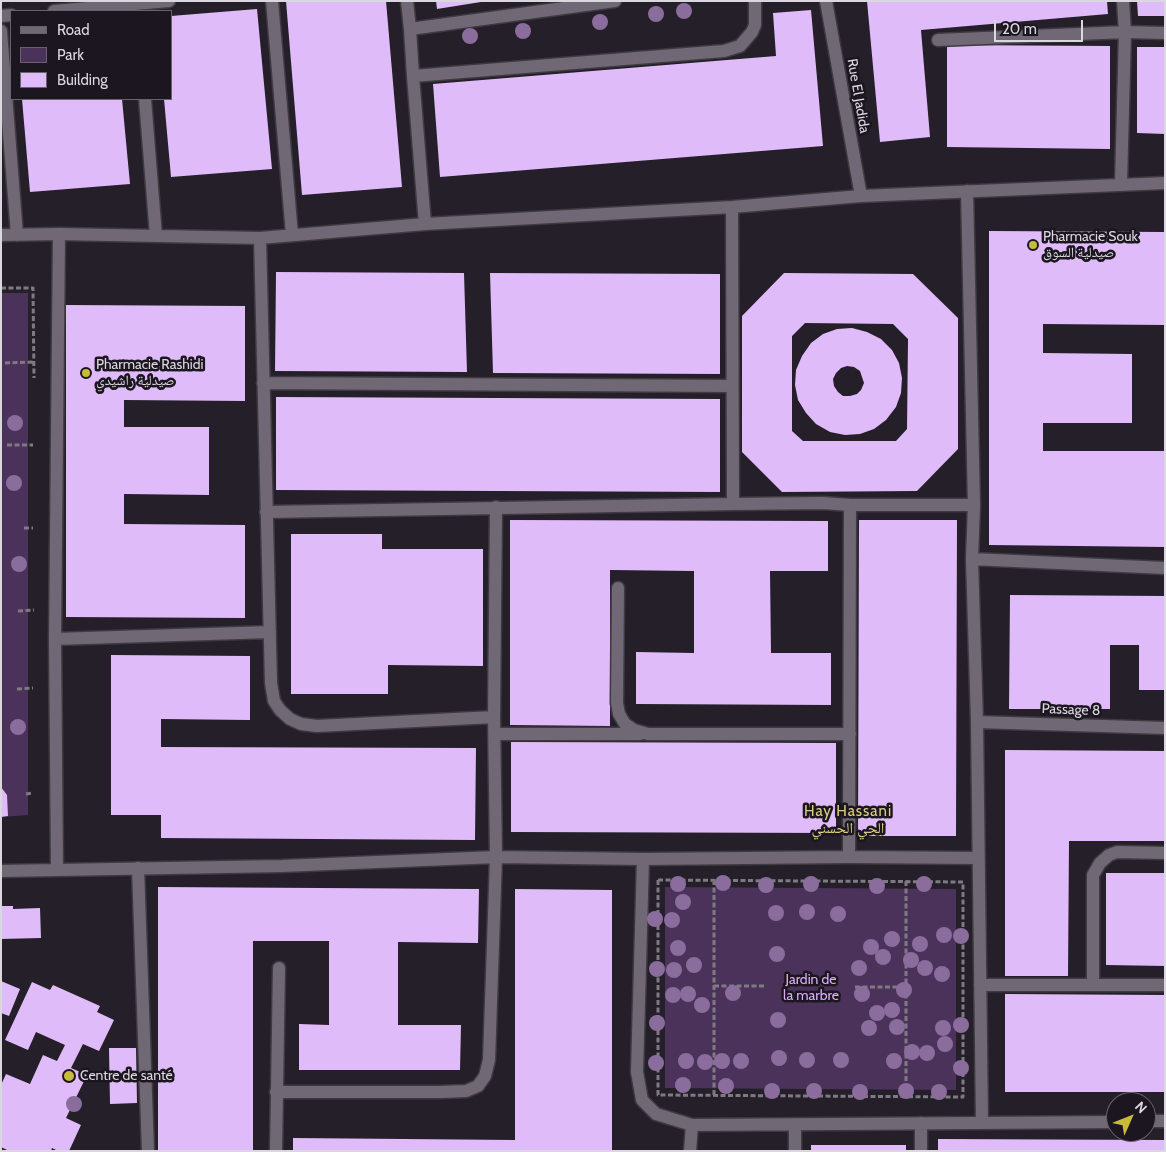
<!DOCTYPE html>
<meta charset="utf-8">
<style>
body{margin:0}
#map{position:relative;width:1166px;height:1152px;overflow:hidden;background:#251f29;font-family:Cabin,sans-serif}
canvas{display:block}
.frame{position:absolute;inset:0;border:2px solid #dbd7de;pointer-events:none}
.legend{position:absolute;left:10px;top:10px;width:162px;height:90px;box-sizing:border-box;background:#1b161f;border:1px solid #68636b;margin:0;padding:6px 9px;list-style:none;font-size:15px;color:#dbd7de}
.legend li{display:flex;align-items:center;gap:10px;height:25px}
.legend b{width:25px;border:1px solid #68636b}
.north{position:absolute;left:1106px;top:1092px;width:50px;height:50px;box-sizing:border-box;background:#1b161f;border:1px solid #68636b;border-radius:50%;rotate:46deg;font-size:14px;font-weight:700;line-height:20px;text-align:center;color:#dbd7de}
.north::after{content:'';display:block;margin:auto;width:18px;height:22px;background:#caba39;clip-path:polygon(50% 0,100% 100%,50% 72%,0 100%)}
.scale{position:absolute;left:994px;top:20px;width:89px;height:22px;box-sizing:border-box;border:2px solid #dbd7de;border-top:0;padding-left:6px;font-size:15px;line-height:18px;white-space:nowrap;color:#dbd7de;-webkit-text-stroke:4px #1b161f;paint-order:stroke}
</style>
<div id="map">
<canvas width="1166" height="1152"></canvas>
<div class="frame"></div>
<ul class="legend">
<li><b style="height:6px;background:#706975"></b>Road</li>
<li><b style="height:14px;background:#4b325a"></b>Park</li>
<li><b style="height:14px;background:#e0bbf9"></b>Building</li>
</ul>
<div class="north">N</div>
<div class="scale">20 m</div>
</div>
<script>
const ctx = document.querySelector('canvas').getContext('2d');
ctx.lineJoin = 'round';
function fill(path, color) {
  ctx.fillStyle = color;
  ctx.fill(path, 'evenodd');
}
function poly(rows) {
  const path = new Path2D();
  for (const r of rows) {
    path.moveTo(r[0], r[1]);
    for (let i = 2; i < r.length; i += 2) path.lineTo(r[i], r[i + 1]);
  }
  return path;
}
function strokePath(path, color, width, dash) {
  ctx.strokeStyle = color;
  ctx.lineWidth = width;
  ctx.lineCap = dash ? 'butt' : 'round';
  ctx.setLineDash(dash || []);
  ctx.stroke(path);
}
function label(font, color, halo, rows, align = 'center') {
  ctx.font = font + ' Cabin,"Noto Naskh Arabic",sans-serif';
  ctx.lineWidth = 5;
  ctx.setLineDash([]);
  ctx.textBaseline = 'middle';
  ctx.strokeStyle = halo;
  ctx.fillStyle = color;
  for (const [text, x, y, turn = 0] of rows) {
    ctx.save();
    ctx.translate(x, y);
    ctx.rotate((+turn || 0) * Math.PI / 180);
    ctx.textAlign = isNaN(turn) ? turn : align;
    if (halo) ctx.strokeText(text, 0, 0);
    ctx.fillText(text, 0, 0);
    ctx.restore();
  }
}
fill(poly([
 [1,293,28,293,28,815,1,817],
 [665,887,956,889,956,1090,665,1088]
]), '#4b325a');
fill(poly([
 [286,1,386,1,402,187,302,195],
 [436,1,481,1,481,2,437,9],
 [867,1,1107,1,1108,14,921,30,930,137,880,142],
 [1137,1,1165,1,1165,16,1138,16],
 [257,9,272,169,171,177,164,99,171,99,171,16],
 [811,10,823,146,440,177,433,84,776,56,773,13],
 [947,45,1110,46,1110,149,947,147],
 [1137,47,1165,47,1165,134,1137,133],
 [22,99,122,99,130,184,30,192],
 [989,231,1165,232,1165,325,1043,324,1043,353,1132,354,1132,423,1043,423,1043,451,1165,451,1165,547,989,545],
 [276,272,464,273,467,372,275,371],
 [490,273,720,274,720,374,493,373],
 [784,273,913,274,958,318,958,449,917,491,782,492,742,452,742,316],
 [805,323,893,324,908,339,907,429,896,441,803,441,792,431,792,336],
 [66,305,245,306,245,401,124,400,124,427,209,427,209,495,124,494,124,524,245,525,245,618,66,617],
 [852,328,867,332,881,339,892,350,899,363,902,378,901,393,896,407,886,420,874,429,860,434,845,435,830,432,816,424,806,413,798,400,795,385,796,370,802,356,811,343,823,334,837,329],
 [847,366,854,367,860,371,864,383,861,390,857,394,850,396,843,396,838,392,834,386,833,379,836,373,841,368],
 [276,397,720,399,720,492,276,490],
 [510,520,828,521,828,571,770,571,771,653,831,653,831,705,636,704,636,652,694,653,694,571,610,570,610,726,510,725],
 [859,520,957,520,956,836,858,836],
 [291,534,382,534,382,549,483,549,483,666,388,665,388,694,291,694],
 [1010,595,1165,596,1165,690,1139,690,1139,645,1110,645,1110,709,1009,709],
 [111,655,250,656,250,720,161,719,161,747,476,748,475,840,161,838,161,815,111,815],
 [511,742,836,743,836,833,511,832],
 [1005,750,1165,751,1165,841,1069,841,1068,976,1005,976],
 [1,787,7,795,8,816,1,817],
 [1106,873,1165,873,1165,966,1106,965],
 [158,887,479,889,478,943,398,942,398,1025,461,1025,460,1070,299,1070,299,1024,329,1025,329,941,253,941,253,1151,158,1151],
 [515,889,612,890,612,1151,293,1151,293,1138,515,1140],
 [1,906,13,906,13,909,40,908,41,938,1,939],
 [1,981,20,989,9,1016,1,1013],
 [32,982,50,990,53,985,100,1006,97,1012,114,1020,99,1051,83,1044,71,1068,87,1075,66,1118,81,1125,69,1151,58,1151,52,1148,51,1151,9,1151,1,1147,1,1085,6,1074,30,1084,43,1055,57,1061,65,1045,36,1032,28,1050,5,1040],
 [1005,994,1165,995,1165,1092,1005,1092],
 [109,1048,136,1048,137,1103,110,1104],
 [938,1139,1165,1140,1165,1151,938,1151],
 [811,1145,906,1145,906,1151,811,1151]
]), '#e0bbf9');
const minor = poly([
 [272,1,292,235],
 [407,1,410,29,413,76,425,224],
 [826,1,861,196],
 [54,11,169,1],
 [1,16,11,15],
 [410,29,615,1],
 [1,31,17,235],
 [938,40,1125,32,1165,33],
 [413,76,724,51,740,46,752,32,755,25,755,1],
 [145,99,156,236],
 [1121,183,1125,32,1123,1],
 [967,191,974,505,972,559,977,722,982,1123],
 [732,207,733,504],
 [1,235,59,234,260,238,425,224,732,207,861,196,1165,183],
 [260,238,271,683,274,701,280,710,290,719,301,724,317,726,494,717],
 [263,383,731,386],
 [266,512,733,504,823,503,850,505,974,505],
 [972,559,1165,568],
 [618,588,617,703,619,714,625,724,634,730,648,734,850,734],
 [55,639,270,632],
 [977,722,1165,728],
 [495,734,640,734],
 [849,857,850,505],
 [643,859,637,1072,642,1100,656,1114,692,1125,1116,1122],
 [138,868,148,1151],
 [57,869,55,639,59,234],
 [1,871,282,866,496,857,643,859,849,857,978,858],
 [980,985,1165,985],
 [1093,985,1093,875,1100,863,1109,855,1117,852,1165,853],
 [276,1092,440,1092,466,1091,478,1086,485,1076,489,1060,496,857,494,717,496,507],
 [1146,1121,1165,1121],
 [276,1151,279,968],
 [690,1151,692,1125],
 [795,1151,795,1125],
 [921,1151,921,1123]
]);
strokePath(minor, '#3f3a42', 15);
strokePath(poly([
 [1,288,33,288,34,378],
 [5,363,34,362],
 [7,445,33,445],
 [24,528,33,528],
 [18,611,34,610],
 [17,689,33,688],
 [26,794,33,793],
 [658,880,963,882,963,1097,658,1095,658,880],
 [765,888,765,881],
 [714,986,765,986],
 [855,987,906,987],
 [855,1089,855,1096],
 [714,1095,714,880],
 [906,1096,906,881]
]), '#7f7a82', 3, [5, 2.5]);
strokePath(minor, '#706975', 12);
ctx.fillStyle = '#8a6d9c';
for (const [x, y] of [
 [684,11],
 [656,14],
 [600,22],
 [523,31],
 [470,36],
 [15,423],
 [14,483],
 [19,564],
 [18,727],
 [723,883],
 [678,884],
 [811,884],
 [924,884],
 [766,885],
 [877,886],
 [683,902],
 [807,912],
 [776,913],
 [838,914],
 [655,919],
 [672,920],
 [944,935],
 [961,936],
 [892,939],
 [920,944],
 [871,947],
 [678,948],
 [777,954],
 [883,957],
 [911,960],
 [694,965],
 [859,968],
 [925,968],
 [657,969],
 [674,970],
 [942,974],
 [904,990],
 [733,993],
 [688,994],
 [862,994],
 [673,995],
 [702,1005],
 [892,1010],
 [877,1013],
 [778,1020],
 [657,1023],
 [961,1025],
 [897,1027],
 [869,1028],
 [943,1028],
 [945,1044],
 [912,1052],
 [927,1053],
 [779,1058],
 [807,1060],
 [841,1060],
 [686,1061],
 [722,1061],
 [741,1061],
 [894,1061],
 [705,1062],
 [656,1063],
 [961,1068],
 [683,1085],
 [726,1086],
 [772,1091],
 [814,1091],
 [906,1091],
 [860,1092],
 [939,1092],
 [74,1104]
]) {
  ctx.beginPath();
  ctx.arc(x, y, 8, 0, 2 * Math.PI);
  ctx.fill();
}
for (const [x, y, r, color] of [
 [1033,245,5,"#caba39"],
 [86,373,5,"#caba39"],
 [69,1076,6,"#caba39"]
]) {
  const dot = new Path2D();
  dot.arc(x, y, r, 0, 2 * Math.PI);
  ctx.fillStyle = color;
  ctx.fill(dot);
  strokePath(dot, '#1b161f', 2);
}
label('14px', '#dbd7de', '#1b161f', [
 ["Rue El Jadida",858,96,80],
 ["Passage 8",1071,710,2]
]);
label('14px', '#dbd7de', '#1b161f', [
 ["Pharmacie Souk",1043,237],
 ["صيدلية السوق",1043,253],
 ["Pharmacie Rashidi",96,365],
 ["صيدلية راشيدي",96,381],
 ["Centre de santé",80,1076]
], 'left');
label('14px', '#ddadfb', '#1b161f', [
 ["Jardin de",811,980],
 ["la marbre",811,996]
]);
ctx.letterSpacing = '1px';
label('15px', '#d9cf80', '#1b161f', [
 ["Hay Hassani",848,812],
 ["الحي الحسني",848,829]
]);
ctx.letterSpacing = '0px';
</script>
